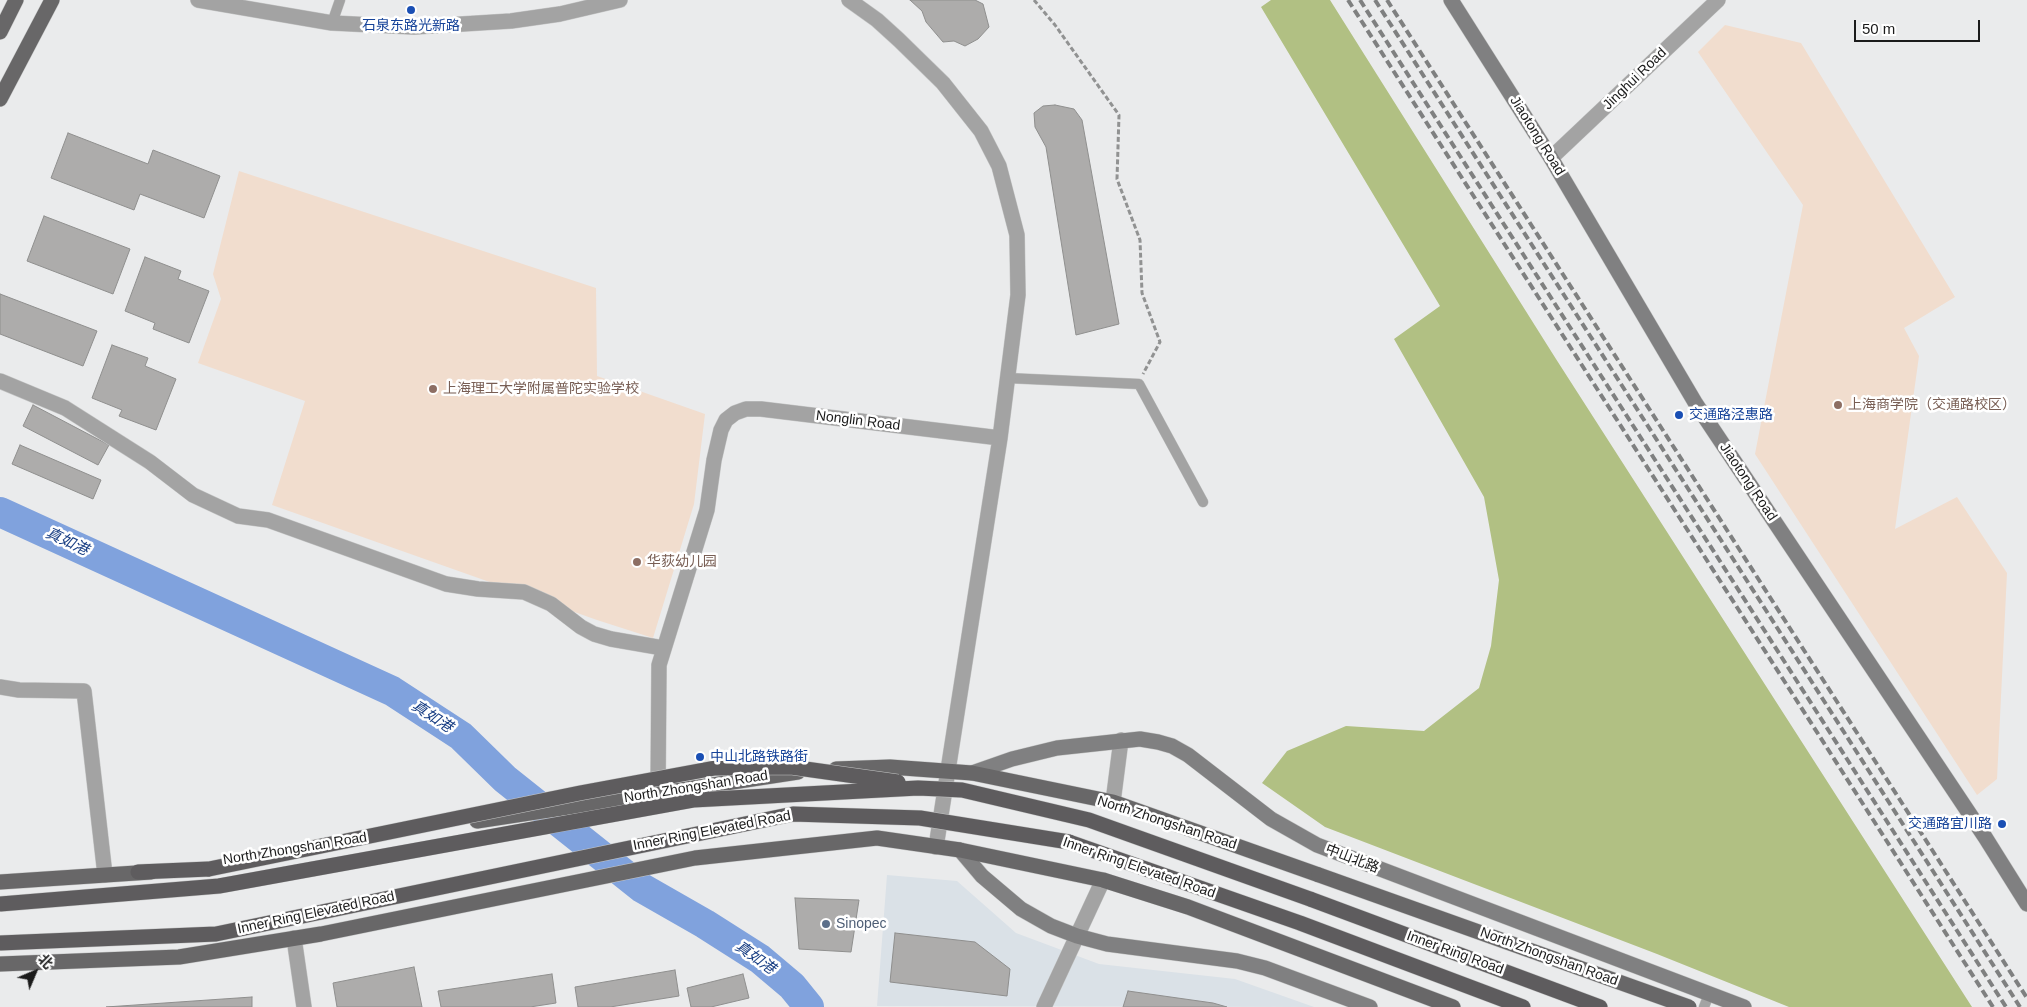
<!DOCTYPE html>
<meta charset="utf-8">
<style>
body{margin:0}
#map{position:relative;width:2027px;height:1007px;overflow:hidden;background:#eaebec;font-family:Helvetica,"Noto Sans SC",sans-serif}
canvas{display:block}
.north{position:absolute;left:10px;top:947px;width:50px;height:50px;-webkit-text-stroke:4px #fff;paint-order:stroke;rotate:45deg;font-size:14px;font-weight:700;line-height:20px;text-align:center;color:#1b1b1b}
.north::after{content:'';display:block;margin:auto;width:18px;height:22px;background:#1b1b1b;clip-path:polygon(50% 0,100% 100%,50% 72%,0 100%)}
.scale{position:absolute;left:1854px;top:20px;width:126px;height:22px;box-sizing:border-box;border:2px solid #1b1b1b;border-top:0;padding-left:6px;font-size:15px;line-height:18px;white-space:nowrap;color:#1b1b1b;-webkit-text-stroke:4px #fff;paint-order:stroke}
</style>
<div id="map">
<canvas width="2027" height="1007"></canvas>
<div class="north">北</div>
<div class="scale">50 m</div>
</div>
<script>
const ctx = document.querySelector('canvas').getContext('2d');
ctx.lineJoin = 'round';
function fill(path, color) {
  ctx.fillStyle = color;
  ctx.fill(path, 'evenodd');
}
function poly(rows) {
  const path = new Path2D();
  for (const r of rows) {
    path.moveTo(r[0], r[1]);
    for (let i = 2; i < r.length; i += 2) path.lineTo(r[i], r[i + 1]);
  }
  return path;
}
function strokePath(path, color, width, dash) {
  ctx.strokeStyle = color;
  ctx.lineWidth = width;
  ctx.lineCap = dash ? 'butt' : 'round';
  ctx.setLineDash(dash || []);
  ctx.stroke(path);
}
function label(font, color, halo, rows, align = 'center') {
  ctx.font = font + ' Helvetica,"Noto Sans SC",sans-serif';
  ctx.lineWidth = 5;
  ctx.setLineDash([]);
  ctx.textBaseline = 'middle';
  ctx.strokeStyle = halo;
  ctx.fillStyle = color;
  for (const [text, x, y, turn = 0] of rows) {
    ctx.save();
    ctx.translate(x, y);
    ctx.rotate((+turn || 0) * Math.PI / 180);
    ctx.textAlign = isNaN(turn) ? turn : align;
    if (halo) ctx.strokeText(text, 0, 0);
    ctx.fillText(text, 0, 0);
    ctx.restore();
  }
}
fill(poly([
 [887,875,957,881,1016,933,1099,964,1235,979,1314,1007,877,1006]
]), '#dae1e7');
fill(poly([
 [1725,25,1801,43,1955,297,1904,328,1919,356,1895,529,1957,497,2007,573,1997,779,1977,795,1755,454,1803,205,1698,52],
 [239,171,596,288,597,376,705,414,694,504,653,638,597,620,272,505,305,401,198,363,221,299,213,274]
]), '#f1ddce');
fill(poly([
 [1271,0,1330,0,1556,359,1972,1007,1789,1007,1657,954,1325,827,1262,783,1287,751,1346,726,1424,731,1479,688,1491,646,1499,580,1484,497,1394,339,1440,306,1261,7]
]), '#b1c083');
strokePath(poly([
 [0,512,392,691,461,736,505,779,642,888,705,924,760,959,792,986,809,1007]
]), '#80a2dd', 30);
const building = poly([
 [910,0,975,0,983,4,989,27,978,39,965,46,954,41,943,42,926,22,922,11,910,0],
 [1055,105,1074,109,1082,120,1119,324,1076,335,1046,147,1035,127,1034,113,1043,106,1055,105],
 [68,133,148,164,153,150,220,176,204,218,140,194,134,210,51,178,68,133],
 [44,216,130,249,113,294,27,261,44,216],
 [145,257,181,271,178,279,209,291,189,343,153,329,155,323,125,311,145,257],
 [0,294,97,331,83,366,0,334,0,294],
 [112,345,148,358,145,366,176,379,156,430,119,416,122,410,92,398,112,345],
 [33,405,109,445,98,465,23,426,33,405],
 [20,445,101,480,93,499,12,464,20,445],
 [795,898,859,900,851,952,799,949,795,898],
 [895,933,975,942,1010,969,1007,996,890,982,895,933],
 [414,967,422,1007,337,1007,333,983,414,967],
 [675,970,679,996,610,1007,578,1007,575,987,675,970],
 [552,974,556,1003,530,1007,441,1007,438,991,552,974],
 [743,974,749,998,711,1007,691,1007,687,988,743,974],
 [1128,991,1213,1003,1227,1007,1123,1007,1128,991],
 [252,997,252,1007,106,1007,252,997]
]);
fill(building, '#adacab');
strokePath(building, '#8f8f8e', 1);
const service = poly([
 [332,23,340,0],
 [1007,378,1139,384,1203,502],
 [1704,1007,1709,994]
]);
const minor = poly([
 [198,0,332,23,414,27,511,21,560,14,620,0],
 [849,0,877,20,899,40,943,83,981,131,999,166,1017,235,1018,295,1000,438,936,847],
 [1551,158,1718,0],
 [0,381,65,408,150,462,193,495,238,516,268,520,446,584,478,589,524,592,551,604,581,627,594,634,611,639,663,648],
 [0,687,19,690,84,691,105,875],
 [658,790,659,665,707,510,714,460,721,430,726,420,735,413,746,409,761,409,1000,438],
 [1113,802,1121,740],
 [294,938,304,1007],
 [1044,1007,1103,880]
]);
const secondary = poly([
 [1451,0,1551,158,1696,404,1985,837,2027,904],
 [972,773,1012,759,1057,748,1140,739,1158,742,1172,746,1188,755,1271,819,1317,845,1744,1007],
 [960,850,982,876,1021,909,1051,926,1077,936,1107,944,1237,961,1265,968,1370,1007]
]);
const primary = poly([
 [0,32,16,0],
 [0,99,52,0],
 [836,769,890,767,972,773,1113,802,1319,875],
 [477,821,798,772],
 [0,882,151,872],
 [0,964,179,957,321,934,695,858,877,838,960,850,1103,880,1188,907,1453,1007]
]);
const trunk = poly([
 [1069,842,1300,923,1523,1007],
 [138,872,209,869],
 [1310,899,1600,1007]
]);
strokePath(service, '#c5c6c6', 11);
strokePath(minor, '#c5c6c6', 16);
strokePath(secondary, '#c5c6c6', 16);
strokePath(primary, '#c5c6c6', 16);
strokePath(trunk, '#c5c6c6', 16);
strokePath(poly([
 [1034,0,1055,25,1119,115,1117,179,1140,240,1142,293,1160,342,1143,374]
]), '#919292', 3, [5, 2.5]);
strokePath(service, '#a3a3a3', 10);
strokePath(minor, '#a3a3a3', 15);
strokePath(secondary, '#808081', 15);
strokePath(primary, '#686768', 15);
strokePath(trunk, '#5e5c5e', 15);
strokePath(poly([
 [1348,0,1993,1007],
 [1360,0,2006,1007],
 [1375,0,2020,1007],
 [1387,0,2027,998]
]), '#7f8080', 4, [8, 4]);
const primaryBridge = poly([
 [1319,875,1689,1007]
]);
const trunkBridge = poly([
 [209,869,580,793,715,768,791,767,898,782],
 [0,904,219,886,693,800,918,788,962,790,1089,820,1310,899],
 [0,943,216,934,793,814,920,818,1069,842]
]);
strokePath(primaryBridge, '#c5c6c6', 16, []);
strokePath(trunkBridge, '#c5c6c6', 16, []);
strokePath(primaryBridge, '#686768', 15);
strokePath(trunkBridge, '#5e5c5e', 15);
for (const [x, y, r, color] of [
 [411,10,5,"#1a4fb4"],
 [433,389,5,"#8d6e63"],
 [1838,405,5,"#8d6e63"],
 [1679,415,5,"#1a4fb4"],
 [637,562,5,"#8d6e63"],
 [700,757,5,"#1a4fb4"],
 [2002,824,5,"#1a4fb4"],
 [826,924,5,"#5c6f8a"]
]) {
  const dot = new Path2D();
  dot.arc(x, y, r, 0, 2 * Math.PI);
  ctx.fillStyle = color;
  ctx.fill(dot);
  strokePath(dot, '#fff', 2);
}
label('14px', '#164399', '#fff', [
 ["石泉东路光新路",411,26,"center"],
 ["交通路泾惠路",1689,415],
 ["中山北路铁路街",710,757],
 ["交通路宜川路",1992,824,"right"]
], 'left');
label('14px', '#1b1b1b', '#fff', [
 ["Jinghui Road",1635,79,-44],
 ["Jiaotong Road",1537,136,58],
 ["Nonglin Road",858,421,7],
 ["Jiaotong Road",1748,482,56],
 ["North Zhongshan Road",696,787,-9],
 ["North Zhongshan Road",1167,823,18],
 ["Inner Ring Elevated Road",712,831,-11],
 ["North Zhongshan Road",295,849,-9],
 ["中山北路",1352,859,21],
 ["Inner Ring Elevated Road",1139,868,19],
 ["Inner Ring Elevated Road",316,913,-12],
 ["Inner Ring Road",1455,953,20],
 ["North Zhongshan Road",1549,957,20]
]);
label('14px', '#785e54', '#fff', [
 ["上海理工大学附属普陀实验学校",443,389],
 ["上海商学院（交通路校区）",1848,405],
 ["华荻幼儿园",647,562]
], 'left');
label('14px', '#4e5e75', '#fff', [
 ["Sinopec",836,924]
], 'left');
label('italic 15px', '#173d83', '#fff', [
 ["真如港",67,542,25],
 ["真如港",432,717,33],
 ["真如港",755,958,35]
]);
</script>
